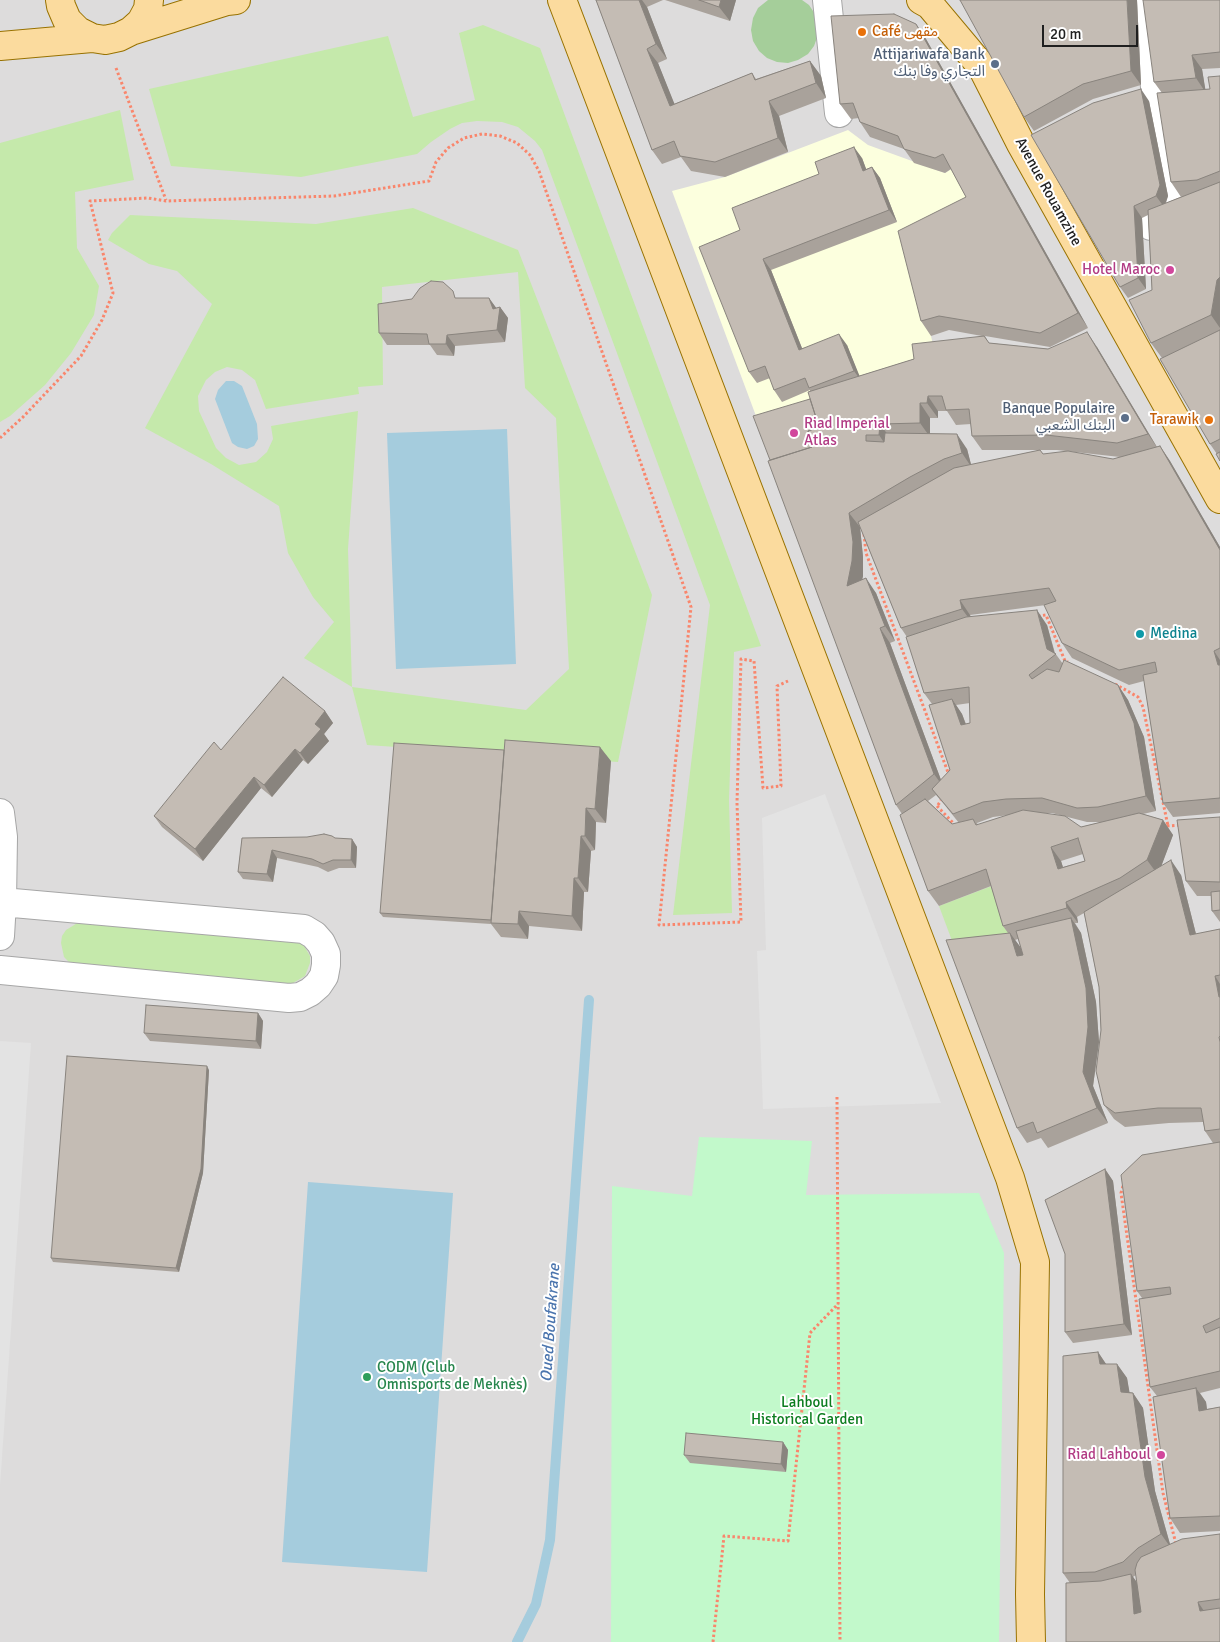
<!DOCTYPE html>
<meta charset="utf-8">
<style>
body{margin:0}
#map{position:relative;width:1220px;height:1642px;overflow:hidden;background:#efede5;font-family:Signika,sans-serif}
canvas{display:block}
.scale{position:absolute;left:1042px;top:25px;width:96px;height:22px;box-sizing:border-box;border:2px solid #1f1f1f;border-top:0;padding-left:6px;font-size:15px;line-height:18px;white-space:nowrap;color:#1f1f1f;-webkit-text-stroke:4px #fff;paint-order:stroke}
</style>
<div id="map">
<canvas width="1220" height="1642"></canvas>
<div class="scale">20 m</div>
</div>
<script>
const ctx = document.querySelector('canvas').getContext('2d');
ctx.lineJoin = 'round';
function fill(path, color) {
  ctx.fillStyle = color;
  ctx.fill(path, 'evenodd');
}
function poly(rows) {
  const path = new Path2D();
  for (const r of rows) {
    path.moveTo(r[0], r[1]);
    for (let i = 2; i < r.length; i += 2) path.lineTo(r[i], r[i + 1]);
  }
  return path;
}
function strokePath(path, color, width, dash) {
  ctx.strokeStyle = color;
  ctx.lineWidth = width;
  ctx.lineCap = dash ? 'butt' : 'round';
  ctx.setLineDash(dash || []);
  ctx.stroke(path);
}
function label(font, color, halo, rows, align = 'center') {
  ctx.font = font + ' Signika,"Noto Sans Arabic",sans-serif';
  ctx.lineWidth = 4;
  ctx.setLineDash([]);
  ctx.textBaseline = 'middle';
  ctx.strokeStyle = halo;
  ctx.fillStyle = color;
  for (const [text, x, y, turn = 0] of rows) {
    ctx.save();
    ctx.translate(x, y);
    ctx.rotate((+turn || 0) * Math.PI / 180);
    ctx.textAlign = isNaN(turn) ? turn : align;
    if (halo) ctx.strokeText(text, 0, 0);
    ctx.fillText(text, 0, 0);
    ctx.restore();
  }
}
fill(poly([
 [0,0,1220,0,1220,1642,0,1642]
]), '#dddcdc');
fill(poly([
 [848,130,868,145,945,173,953,168,977,212,931,336,936,357,759,424,672,191,725,177]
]), '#fcffde');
fill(poly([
 [483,25,540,48,761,646,734,652,729,800,732,913,673,915,710,605,542,150,535,141,518,127,502,122,477,121,462,123,450,129,431,142,417,154,301,177,171,166,149,89,388,36,413,117,475,100,459,33],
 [120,110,134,180,75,192,77,248,99,286,94,315,71,353,45,385,10,416,0,422,0,143],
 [413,208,518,250,652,595,618,762,367,745,352,687,304,658,334,622,313,597,288,553,279,506,211,464,145,428,212,304,177,271,149,264,108,240,112,233,130,215,316,224],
 [518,272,525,388,556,418,569,669,526,710,352,687,348,549,358,411,271,426,273,439,267,452,256,462,239,465,226,458,216,448,199,411,198,396,206,380,215,372,227,367,242,370,255,380,266,409,359,394,358,387,383,385,382,287],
 [997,884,1013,940,957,954,939,906],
 [79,922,290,938,303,944,310,956,310,963,305,976,293,983,286,983,82,967,69,962,64,957,61,943,62,936,66,930]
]), '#c5e9ab');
fill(poly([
 [768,0,802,0,809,5,815,14,818,35,814,46,808,54,798,60,788,63,777,62,767,58,759,51,753,41,751,30,753,18,758,8]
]), '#a5ce9a');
fill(poly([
 [699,1137,812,1141,806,1195,979,1193,1004,1253,999,1642,611,1642,612,1186,692,1196]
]), '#c2f9cb');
fill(poly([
 [825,794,941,1103,763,1109,757,951,766,950,762,818],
 [0,1041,31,1043,0,1486]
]), '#e3e3e3');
fill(poly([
 [226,381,234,381,242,386,257,424,258,439,254,446,247,449,238,447,232,443,215,399,218,390],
 [507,429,516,664,396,669,387,433],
 [308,1182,453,1193,427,1572,282,1562]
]), '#a5ccdd');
strokePath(poly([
 [517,1642,536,1604,550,1540,589,1000]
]), '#a5ccdd', 10);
const minor = poly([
 [827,0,839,113],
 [1146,0,1155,87,1175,197,1171,209,1167,214,1152,223,1151,226],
 [0,813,3,837,2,902,0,936],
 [0,970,289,998,300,997,310,992,318,985,324,976,326,965,326,954,321,943,314,935,304,929,2,902]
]);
const major = poly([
 [60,0,61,6,67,20,78,31,92,38,105,40,119,37,131,31,141,22,148,9,149,0],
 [562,0,1010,1178,1035,1262,1030,1594,1031,1642],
 [921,0,930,5,982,67,1021,144,1220,499],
 [131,31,227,1,236,0],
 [0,46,92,38]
]);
strokePath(minor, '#a6a6a6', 30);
strokePath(major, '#987201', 30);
strokePath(poly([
 [116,68,166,200],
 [0,438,23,417,81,356,102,320,113,293,90,201,148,198,166,201,334,196,429,181,436,162,448,148,464,138,482,134,500,136,517,143,530,155,539,171,691,607,659,925,741,922,737,803,741,659,754,661,763,788,781,786,777,686,788,681],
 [864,534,866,553,949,775],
 [1038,616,1046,615,1065,661,1068,662],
 [1115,684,1138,697,1143,707,1168,826],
 [938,805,943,797],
 [937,806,956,826],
 [1167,826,1181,825],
 [837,1097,840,1642],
 [1123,1186,1121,1193,1163,1493,1176,1544],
 [713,1642,724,1536,788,1541,810,1333,838,1304]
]), '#f9866c', 3, [2.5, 2.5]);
strokePath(minor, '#fff', 28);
strokePath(major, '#fbdb9e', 28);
fill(poly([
 [596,0,663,0,647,7,667,59,658,63,674,104,752,73,756,79,810,61,821,76,826,98,779,116,788,152,725,177,691,171,681,157,662,164,652,150],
 [665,0,736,0,730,21],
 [1137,0,1141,85,1093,99,1034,131,1024,117],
 [1220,0,1220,68,1202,69,1205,89,1210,89,1220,76,1220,461,1217,454,1210,444,1162,358,1151,343,1152,290,1148,215,1142,218,1146,289,1128,298,1120,287,1149,101,1168,196,1166,203,1183,196,1181,197,1171,182,1162,93,1154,82],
 [916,24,926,39,1088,328,1050,347,985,336,989,343,1048,349,1097,347,1157,447,1160,446,1170,461,1220,547,1220,813,1173,817,1163,803,1144,681,1129,685,1072,658,1062,643,1046,605,970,615,971,617,1047,625,1055,653,1063,664,1118,685,1128,700,1144,737,1156,811,1143,814,1163,820,1173,835,1161,866,1181,875,1196,934,1220,929,1220,1388,1200,1393,1206,1402,1207,1409,1220,1407,1220,1531,1180,1533,1170,1518,1157,1396,1150,1387,1142,1298,1137,1291,1213,1143,1205,1131,1203,1122,1169,1123,1125,1127,1114,1119,1104,1105,1099,987,1084,913,1077,917,1078,923,1075,923,1081,933,1096,1002,1099,1042,1093,1086,1108,1123,1048,1148,1041,1138,1027,1143,1017,1128,1008,933,1003,926,991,886,939,906,928,891,902,814,896,805,770,460,810,399,810,390,782,402,774,390,770,378,757,383,749,372,740,230,862,158,866,169,872,167,880,178,897,222,771,270,802,348,847,345,859,376,914,359,982,336,949,330,931,336,921,321,966,197,951,169,945,173,914,163,904,149,870,137,860,122,859,118,851,119,840,104],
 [938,411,947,411,956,425,971,424,972,436,982,450,1040,450,971,465,967,449,930,434,930,418,938,418],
 [1040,450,1057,450,1120,457,1113,459,1043,454],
 [860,527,901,628,907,637,924,693,932,704,950,770,941,780,890,643,895,641,876,593,862,580,863,576,863,557],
 [970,703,970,723,966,724,962,714,956,705],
 [936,795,943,803,959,823,952,824,928,801],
 [1042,813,1052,813,1087,822,1101,822,1081,827],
 [1009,815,978,825,977,823,993,817],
 [1083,854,1085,861,1063,867,1061,861],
 [1018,939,1021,948,1015,940],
 [458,298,489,298,496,308,500,307,508,318,505,342,455,346,454,356,437,355,430,345,387,345,379,333],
 [325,711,333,723,324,734,329,741,308,764,303,760,272,797,261,788,203,861,162,827,154,816,221,750],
 [611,761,606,823,596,822,595,850,591,851,588,892,584,892,582,931,529,926,528,939,501,937,491,924,383,917,380,913],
 [1220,817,1220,922,1212,911,1211,896,1197,896,1186,881],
 [242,838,352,839,357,847,356,868,339,868,328,872,318,867,277,858,273,882,243,879,238,872],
 [258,1013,263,1021,261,1049,150,1041,144,1033],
 [209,1070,203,1173,179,1272,53,1262,51,1258],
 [1105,1169,1113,1181,1132,1335,1073,1343,1065,1332,1065,1254],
 [1098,1352,1106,1364,1117,1364,1127,1378,1129,1392,1133,1393,1143,1408,1155,1491,1170,1544,1220,1534,1220,1642,1070,1583,1063,1573],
 [1136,1575,1137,1583,1133,1577],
 [783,1442,788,1450,786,1472,690,1463,684,1455]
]), '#a9a29b');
fill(poly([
 [639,0,642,0,647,7,667,59,656,44],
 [721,0,736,0,730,21,719,7],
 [1127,0,1137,0,1141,85,1131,71],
 [916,24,926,39,1088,328,1078,313],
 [647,49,658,63,681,120,670,106],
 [1192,55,1202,69,1206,93,1196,78],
 [810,61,821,76,826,98,816,83],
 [1141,89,1149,101,1168,196,1164,207,1156,196],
 [769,101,779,116,788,152,778,138],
 [854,147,862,158,871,182,863,171],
 [872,167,880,178,897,222,889,210],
 [1134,206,1142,218,1146,289,1138,278],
 [763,259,771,270,807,361,799,350],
 [1220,277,1220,328,1211,315,1217,280],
 [489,298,497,309,500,307,508,318,505,342,497,330,493,309],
 [1087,332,1097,347,1158,449,1148,434],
 [839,334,847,345,862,382,854,371],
 [447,335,455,346,454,356,446,344],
 [928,396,938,411,938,418,927,403],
 [920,403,930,418,930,437,920,423],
 [880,424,891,439,889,450,879,435],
 [957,434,967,449,972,468,962,453],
 [1160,446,1170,461,1220,547,1220,550],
 [849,513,860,527,863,557,863,576,857,601,847,586],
 [866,578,876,593,895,641,885,626],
 [960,600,970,615,973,624,962,609],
 [1037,610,1047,625,1055,655,1047,649],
 [880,628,890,643,944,788,934,774],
 [1214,651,1220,660,1220,669,1218,665],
 [1118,685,1128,700,1144,737,1156,811,1146,796],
 [952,699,962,714,971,739,961,725],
 [325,711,333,723,324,734,329,741,308,764,300,753,315,724],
 [600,747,611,761,606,823,595,809],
 [295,749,303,760,272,797,264,785],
 [254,777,261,788,203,861,195,849],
 [586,808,596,822,595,850,585,836],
 [1163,820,1173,835,1158,875,1147,860],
 [581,836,591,851,588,892,578,878],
 [352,839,357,847,356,868,351,860],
 [1051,847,1061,861,1068,884,1058,869],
 [272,850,277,858,273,882,267,874],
 [1171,860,1181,875,1200,950,1190,935],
 [574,878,584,892,582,931,572,916],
 [1066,902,1077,917,1078,923,1067,908],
 [519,911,529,926,528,939,518,924],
 [1071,918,1081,933,1096,1002,1099,1042,1093,1086,1108,1123,1097,1108,1083,1072],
 [1010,933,1021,948,1028,970,1017,956],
 [1215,976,1220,984,1220,998,1219,997],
 [258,1013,263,1021,261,1049,256,1041],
 [207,1066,209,1070,203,1173,179,1272,176,1268],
 [1105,1169,1113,1181,1132,1335,1124,1324],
 [1098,1352,1108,1367,1100,1364],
 [1117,1364,1127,1378,1132,1406,1121,1392],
 [1196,1388,1206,1402,1209,1426,1199,1411],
 [1133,1393,1143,1408,1155,1491,1171,1548,1161,1534,1145,1477],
 [783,1442,788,1450,786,1472,781,1464],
 [1131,1574,1141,1588,1145,1628,1134,1614],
 [1198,1602,1208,1617,1200,1611]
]), '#89847e');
const building = poly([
 [596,0,639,0,656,44,647,49,670,106,752,73,755,80,810,61,816,83,769,101,778,138,715,162,680,156,674,141,652,150,596,0],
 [699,0,721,0,719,7,699,0],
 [960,0,1127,0,1131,71,1083,84,1024,117,960,0],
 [1143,0,1220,0,1220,52,1192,55,1196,78,1154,82,1143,0],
 [894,14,916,24,1078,313,1040,333,939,316,921,321,898,231,966,197,943,154,935,158,904,149,898,136,860,122,853,103,840,104,831,16,894,14],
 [1220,76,1220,171,1197,180,1171,182,1157,93,1210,89,1208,77,1220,76],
 [1141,89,1160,185,1156,196,1134,206,1138,278,1120,287,1031,135,1093,103,1141,89],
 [854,147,863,171,872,167,889,210,763,259,799,350,839,334,854,371,809,388,805,378,774,390,765,366,749,372,699,247,740,230,732,208,819,174,815,162,854,147],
 [1220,182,1220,277,1217,280,1211,315,1151,343,1129,300,1152,290,1148,210,1220,182],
 [431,281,443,282,453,291,455,298,489,298,493,309,500,307,497,330,447,335,446,344,429,344,427,334,379,333,378,304,412,299,420,288,431,281],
 [1220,330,1220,439,1210,444,1160,359,1220,330],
 [1087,332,1148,434,1117,443,1046,435,972,436,969,409,946,410,942,396,928,396,927,403,920,403,920,423,880,424,879,435,866,435,866,441,884,442,885,433,957,434,962,453,944,459,910,477,849,513,853,542,852,561,847,586,866,578,885,626,880,628,934,774,896,805,768,461,812,447,808,431,819,427,808,392,914,359,912,344,984,336,989,343,1048,349,1087,332],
 [810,399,819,427,808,431,812,447,770,460,753,416,810,399],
 [1160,446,1220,550,1220,648,1214,651,1218,665,1220,665,1220,798,1163,803,1143,675,1157,672,1155,662,1119,670,1062,643,1044,605,1056,601,1049,588,960,600,962,609,901,628,858,522,954,468,1040,450,1043,454,1068,451,1113,459,1160,446],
 [1220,452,1220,461,1216,454,1220,452],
 [1037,610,1047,649,1056,654,1029,675,1032,679,1047,669,1059,672,1064,660,1118,685,1134,723,1146,796,1098,807,1077,808,1042,798,1006,799,983,802,953,814,932,789,950,770,929,705,952,699,961,725,970,723,969,687,924,693,906,637,966,617,1037,610],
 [283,677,325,711,315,724,321,729,300,753,295,749,264,785,254,777,195,849,154,816,214,742,221,750,283,677],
 [505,740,600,747,595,809,586,808,585,836,581,836,578,878,574,878,572,916,519,911,518,924,491,923,505,740],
 [394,743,504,750,491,920,380,913,394,743],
 [925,799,952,824,973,819,976,825,1023,810,1065,816,1081,827,1139,813,1163,820,1147,860,1120,878,1066,902,1067,908,1003,926,986,869,928,891,900,815,925,799],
 [1078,838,1085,861,1058,869,1051,847,1078,838],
 [1220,817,1220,882,1186,881,1177,820,1220,817],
 [324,834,332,836,335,838,352,839,351,860,333,860,323,864,312,859,272,850,267,874,238,872,242,838,307,837,324,834],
 [1171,860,1190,935,1220,929,1220,975,1215,976,1219,997,1220,997,1220,1036,1219,1037,1220,1042,1220,1129,1205,1131,1201,1108,1158,1108,1115,1113,1104,1105,1096,1071,1101,1030,1099,987,1084,912,1171,860],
 [1220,891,1220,910,1212,911,1211,892,1220,891],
 [1071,918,1086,988,1088,1027,1083,1072,1097,1108,1037,1133,1033,1122,1017,1128,946,940,1010,933,1017,956,1023,955,1016,931,1071,918],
 [146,1005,258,1013,256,1041,144,1033,146,1005],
 [67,1056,207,1066,201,1169,176,1268,51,1258,67,1056],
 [1220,1142,1220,1318,1203,1326,1206,1333,1220,1327,1220,1371,1150,1387,1139,1299,1171,1294,1170,1287,1137,1291,1121,1175,1142,1155,1220,1142],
 [1105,1169,1124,1324,1065,1332,1065,1254,1045,1200,1105,1169],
 [1098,1352,1100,1364,1117,1364,1121,1392,1133,1393,1145,1477,1161,1534,1138,1548,1123,1562,1095,1572,1063,1573,1063,1356,1098,1352],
 [1196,1388,1199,1411,1220,1407,1220,1516,1170,1518,1153,1397,1196,1388],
 [686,1433,783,1442,781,1464,684,1455,686,1433],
 [1220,1534,1220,1599,1198,1602,1200,1611,1220,1608,1220,1642,1066,1642,1066,1583,1101,1581,1131,1574,1134,1614,1141,1612,1135,1570,1137,1563,1141,1557,1182,1539,1220,1534]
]);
fill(building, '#c4bcb4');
strokePath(building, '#89847e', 1);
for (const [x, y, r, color] of [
 [862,32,5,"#e8710a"],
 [995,64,5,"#5c6f8a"],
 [1170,270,5,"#d1479c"],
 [1125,418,5,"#5c6f8a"],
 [1209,420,5,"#e8710a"],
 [794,433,5,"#d1479c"],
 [1140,634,5,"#0f9aa8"],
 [367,1377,5,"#2e9e5b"],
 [1161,1455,5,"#d1479c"]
]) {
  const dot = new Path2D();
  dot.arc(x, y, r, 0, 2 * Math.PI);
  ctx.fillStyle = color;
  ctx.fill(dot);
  strokePath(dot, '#fff', 2);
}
label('15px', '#c56008', '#fff', [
 ["Café مقهى",872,32],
 ["Tarawik",1199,420,"right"]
], 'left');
label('15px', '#4e5e75', '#fff', [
 ["Attijariwafa Bank",985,55],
 ["التجاري وفا بنك",985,72],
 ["Banque Populaire",1115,409],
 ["البنك الشعبي",1115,426]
], 'right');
label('15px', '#1f1f1f', '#fff', [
 ["Avenue Rouamzine",1048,192,61]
]);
label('15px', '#b23c85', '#fff', [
 ["Hotel Maroc",1160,270],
 ["Riad Imperial",804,424,"left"],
 ["Atlas",804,441,"left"],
 ["Riad Lahboul",1151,1455]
], 'right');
label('15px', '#0d838f', '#fff', [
 ["Medina",1150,634]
], 'left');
label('15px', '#27864d', '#fff', [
 ["CODM (Club",377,1368],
 ["Omnisports de Meknès)",377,1385]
], 'left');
label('15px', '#0c7d1f', '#fff', [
 ["Lahboul",807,1403],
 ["Historical Garden",807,1420]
]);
label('italic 16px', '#4b75ae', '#fff', [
 ["Oued Boufakrane",551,1323,-86]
]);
</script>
